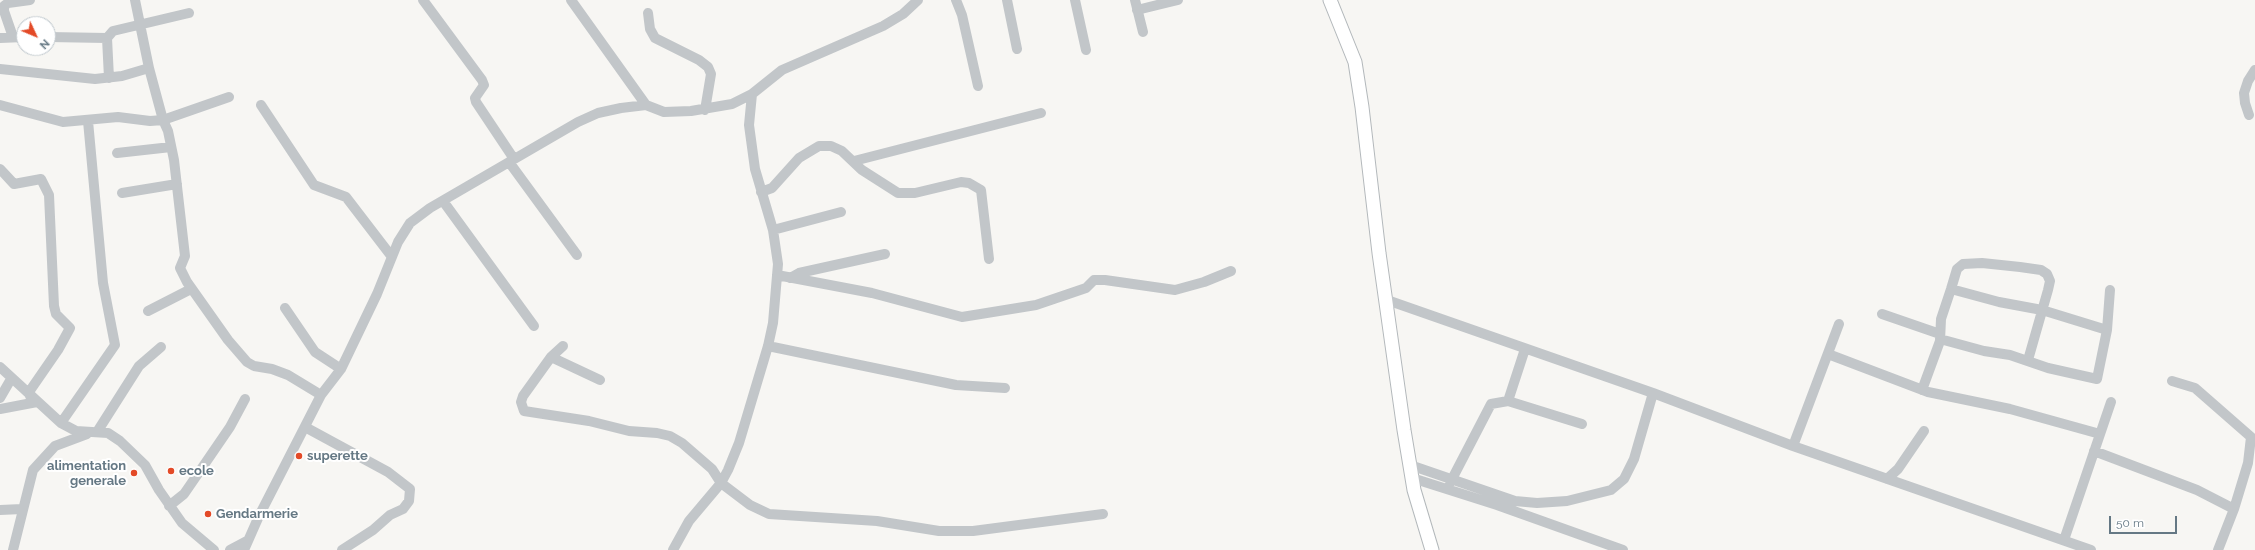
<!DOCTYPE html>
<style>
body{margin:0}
#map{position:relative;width:2255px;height:550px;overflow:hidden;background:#f7f6f3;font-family:Raleway,sans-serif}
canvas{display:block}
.north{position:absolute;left:16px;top:16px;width:40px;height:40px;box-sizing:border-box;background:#fff;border:1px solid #c1c9ce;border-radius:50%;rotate:134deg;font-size:11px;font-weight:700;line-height:16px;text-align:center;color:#657884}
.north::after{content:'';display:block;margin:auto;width:14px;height:18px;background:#e34a27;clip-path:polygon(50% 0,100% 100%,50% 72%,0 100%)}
.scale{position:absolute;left:2109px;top:516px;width:68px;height:18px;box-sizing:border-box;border:2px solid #657884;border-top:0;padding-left:5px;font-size:12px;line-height:14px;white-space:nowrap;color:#657884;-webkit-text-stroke:3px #fff;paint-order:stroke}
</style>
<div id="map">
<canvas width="2255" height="550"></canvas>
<div class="north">N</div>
<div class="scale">50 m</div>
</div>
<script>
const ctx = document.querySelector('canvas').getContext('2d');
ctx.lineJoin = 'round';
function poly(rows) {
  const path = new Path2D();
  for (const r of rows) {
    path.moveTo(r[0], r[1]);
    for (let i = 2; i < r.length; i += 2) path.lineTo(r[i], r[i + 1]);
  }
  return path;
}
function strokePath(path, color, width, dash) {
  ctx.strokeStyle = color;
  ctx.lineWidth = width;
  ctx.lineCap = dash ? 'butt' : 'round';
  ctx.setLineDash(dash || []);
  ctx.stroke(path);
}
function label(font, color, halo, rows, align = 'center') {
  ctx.font = font + ' Raleway,sans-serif';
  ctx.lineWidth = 4;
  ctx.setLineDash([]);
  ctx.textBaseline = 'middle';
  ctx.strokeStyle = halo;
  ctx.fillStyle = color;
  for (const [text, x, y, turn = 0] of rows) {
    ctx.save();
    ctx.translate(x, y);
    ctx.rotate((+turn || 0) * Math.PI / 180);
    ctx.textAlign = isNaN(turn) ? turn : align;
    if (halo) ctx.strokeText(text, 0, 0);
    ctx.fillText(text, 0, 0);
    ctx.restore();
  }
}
const major = poly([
 [1330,0,1355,62,1362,107,1379,253,1404,430,1414,490,1432,550]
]);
strokePath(major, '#b3b8bb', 15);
strokePath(poly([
 [135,0,149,68,163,120,229,97],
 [423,0,482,80,484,85,475,98,476,102,514,159],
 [571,0,646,105],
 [956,0,962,15,978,86],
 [1007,0,1017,49],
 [1075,0,1086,50],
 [1135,0,1143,32],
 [1137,10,1178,0],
 [648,13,650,29,655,38,699,60,708,67,711,74,705,110],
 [13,37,4,11,4,6,8,3,30,0],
 [48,37,107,38,113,31,189,13],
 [0,38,24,37],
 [107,38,109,78],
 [0,69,95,79,122,76,149,68],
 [0,105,63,122,118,117,150,121,163,120,168,131,174,160,185,256,180,268,187,282,228,340,247,362,254,366,272,369,288,375,321,395],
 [261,105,314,185,346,197,392,257],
 [2249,115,2245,103,2244,93,2248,81,2255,70],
 [117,153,171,147],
 [854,161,1041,113],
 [509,162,577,255],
 [0,169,14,184,41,179,49,195,54,306,56,314,70,328,58,350,29,392,30,396],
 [761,192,772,188,799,158,819,146,831,146,842,151,862,170,898,193,915,193,961,182,969,183,981,190,989,259],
 [122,193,177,184],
 [443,201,534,326],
 [773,230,841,212],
 [777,275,872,293,962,317,1036,305,1086,288,1094,280,1105,280,1175,290,1204,282,1231,271],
 [790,278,799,273,885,254],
 [1951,289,1999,302,2042,310,2107,330],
 [1387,300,1653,393,1793,446,2091,550],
 [285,308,315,352,341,369],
 [148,311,191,289],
 [1882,314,1940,334],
 [1940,339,1984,351,2010,355,2048,368,2097,379,2107,330,2110,290],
 [563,346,551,357,523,396,521,402,524,411,589,421,629,431,657,433,670,436,682,443,712,469,721,483,750,505,769,514,877,521,939,531,973,531,1103,514],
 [768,346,956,385,1005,388],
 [1828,354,1928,392,2010,409,2100,434],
 [551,357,600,380],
 [0,367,61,423,76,431,108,433,120,441,145,465,159,490,182,523,214,550],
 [2172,381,2195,388,2251,437,2248,463,2234,509,2218,550],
 [1922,390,1940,341,1941,319,1951,289,1957,269,1963,264,1982,263,2020,267,2041,270,2047,274,2050,281,2048,290,2028,360],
 [0,398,11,379],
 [1508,401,1525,349],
 [0,409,37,402],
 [61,423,115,345,103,283,88,121],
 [305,427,388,472,410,489,409,501,403,509,390,515,373,530,342,550],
 [97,432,139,366,161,347],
 [1793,446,1839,324],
 [2094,451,2197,490,2234,509],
 [1410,465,1515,501,1537,503,1567,501,1611,490,1624,479,1634,459,1653,393],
 [1412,478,1497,505,1623,550],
 [1887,479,1898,469,1924,431],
 [1450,483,1491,404,1508,401,1582,424],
 [169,506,184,494,204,465,230,427,245,399],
 [0,510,22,509],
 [2064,540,2111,402],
 [13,550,33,470,55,446,87,434],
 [230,550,247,541],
 [244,550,259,516,321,395,341,369,377,294,398,242,410,223,430,208,578,122,598,113,621,108,646,105,664,112,691,111,732,104,752,94,782,70,883,26,903,14,918,0],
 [673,550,689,521,721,483,728,470,739,443,768,346,773,323,778,264,773,230,755,169,749,125,752,94]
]), '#c2c6c9', 10);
strokePath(major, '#fff', 13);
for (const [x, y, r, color] of [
 [299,456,4,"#e34a27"],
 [171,471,4,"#e34a27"],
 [134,473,4,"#e34a27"],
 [208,514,4,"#e34a27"]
]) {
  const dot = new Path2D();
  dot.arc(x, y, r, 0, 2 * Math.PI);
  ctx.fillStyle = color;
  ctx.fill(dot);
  strokePath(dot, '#fff', 1.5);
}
label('bold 13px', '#657884', '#fff', [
 ["superette",307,456],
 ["alimentation",126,466,"right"],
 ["generale",126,481,"right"],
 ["ecole",179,471],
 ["Gendarmerie",216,514]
], 'left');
</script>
